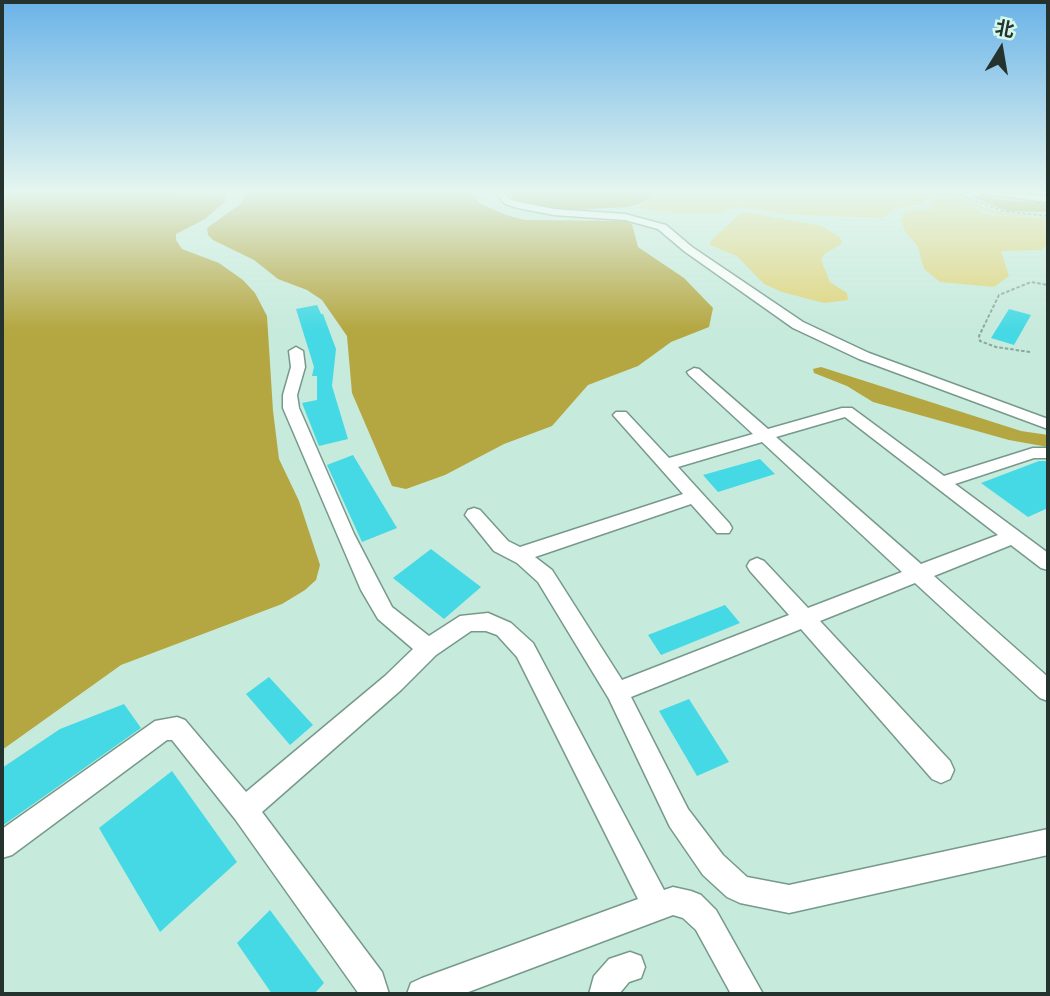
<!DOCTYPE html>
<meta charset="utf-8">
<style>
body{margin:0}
#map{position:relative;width:1050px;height:996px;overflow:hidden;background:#c6eadc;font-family:"Titillium Web","Noto Sans SC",sans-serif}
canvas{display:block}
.frame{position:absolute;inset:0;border:4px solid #25332e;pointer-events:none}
.north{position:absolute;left:966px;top:14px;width:70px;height:70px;-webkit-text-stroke:5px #d3f7e9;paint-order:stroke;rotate:11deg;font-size:19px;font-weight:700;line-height:28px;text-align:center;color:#25332e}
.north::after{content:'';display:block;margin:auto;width:24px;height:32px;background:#25332e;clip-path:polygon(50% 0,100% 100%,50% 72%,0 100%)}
</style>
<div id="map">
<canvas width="1050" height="996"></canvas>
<div class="frame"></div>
<div class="north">北</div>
</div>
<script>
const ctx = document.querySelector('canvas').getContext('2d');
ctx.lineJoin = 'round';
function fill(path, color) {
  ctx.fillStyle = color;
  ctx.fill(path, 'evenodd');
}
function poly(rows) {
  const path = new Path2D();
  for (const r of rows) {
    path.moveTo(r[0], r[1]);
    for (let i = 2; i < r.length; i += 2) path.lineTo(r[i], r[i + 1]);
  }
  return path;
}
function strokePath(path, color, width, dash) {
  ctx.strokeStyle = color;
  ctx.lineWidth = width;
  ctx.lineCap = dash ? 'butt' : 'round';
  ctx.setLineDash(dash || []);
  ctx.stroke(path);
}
fill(poly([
 [660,191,962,191,965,194,960,197,994,211,1038,217,997,215,963,202,988,215,1048,218,1048,244,1041,250,1001,251,1009,276,994,287,940,282,924,269,918,247,905,231,901,220,904,212,909,210,930,210,932,204,930,200,934,197,954,199,952,197,931,196,921,204,895,209,888,212,888,216,878,218,787,214,738,207,717,213,674,213,638,208],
 [746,212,822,226,839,237,842,241,840,245,824,254,821,260,830,282,847,293,848,300,824,303,782,292,764,284,737,256,710,245,710,242,738,215]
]), '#dfd377');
fill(poly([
 [2,191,227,193,225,202,205,219,176,234,176,240,182,249,219,263,243,280,255,293,267,316,273,411,279,459,299,501,320,565,316,580,305,590,282,604,121,665,2,750],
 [248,191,469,191,481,204,506,215,525,220,624,221,632,224,638,247,684,278,713,308,709,327,671,342,638,366,588,385,552,426,504,444,445,475,406,489,392,486,352,393,347,336,322,300,307,290,278,279,254,260,213,240,208,235,207,228,240,204],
 [507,191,657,191,644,202,628,207,570,210,547,208,515,200],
 [981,195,1004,200,1048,202,1048,212,1007,211,970,196],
 [821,367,1021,431,1048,435,1048,447,1009,440,873,402,847,386,814,373,813,369]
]), '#b4a640');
fill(poly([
 [317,305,321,314,323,314,336,349,332,386,348,439,319,446,302,403,317,400,317,376,312,376,314,367,296,309],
 [1009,309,1031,315,1014,345,991,338],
 [353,455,397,528,362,542,327,465],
 [760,459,775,474,718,492,703,475],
 [1039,461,1048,461,1048,508,1028,517,981,483],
 [431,549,481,587,444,619,393,578],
 [725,605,740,623,661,655,648,635],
 [269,677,313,725,290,745,246,694],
 [689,699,729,762,697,776,659,711],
 [124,704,141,728,2,826,2,768,60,729],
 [172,771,237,862,160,932,99,828],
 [270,910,324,983,314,994,272,994,237,943]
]), '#44d9e4');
const minor = poly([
 [494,191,503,191,511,200,520,202,554,209,625,214,666,225,692,247,803,322,869,353,1048,419,1048,429,859,359,793,328,684,251,658,229,625,220,554,215,518,208,505,204,494,191],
 [979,191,1048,196,1048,202,983,194,979,191],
 [296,347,303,351,305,367,297,395,299,408,354,534,392,607,429,636,460,616,488,613,511,623,533,643,664,890,673,887,691,891,701,895,716,910,763,994,731,994,696,930,683,918,673,915,463,994,407,994,411,983,422,978,638,899,517,657,497,635,486,631,471,631,436,655,401,690,262,812,382,972,389,994,359,994,235,819,172,740,167,740,12,855,2,858,2,829,155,721,177,717,185,720,246,792,385,676,413,649,378,619,361,590,283,408,283,395,291,367,289,351,296,347],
 [694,368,699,369,768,429,842,408,852,408,944,476,1033,448,1048,448,1048,458,1034,458,955,484,1048,553,1048,570,1041,568,1011,545,934,576,1048,677,1048,701,1040,698,915,583,820,621,950,761,954,770,950,779,941,783,932,779,801,629,631,697,688,809,723,855,747,877,789,885,1048,829,1048,855,789,913,740,903,727,897,703,875,670,827,609,699,538,582,517,563,494,551,465,515,468,510,474,508,480,510,508,541,520,547,683,494,613,415,616,412,626,412,669,458,753,434,689,375,687,372,694,368],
 [845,417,998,535,921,564,776,437,845,417],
 [762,442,902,572,808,608,764,561,757,558,750,561,747,566,750,571,789,615,622,680,552,570,535,557,691,504,717,533,729,533,732,528,729,523,678,467,762,442],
 [630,952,641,956,645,967,641,978,629,982,619,994,589,994,594,976,609,959,630,952]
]);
strokePath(minor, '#77998c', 3);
strokePath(poly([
 [868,191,924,191],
 [949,191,1003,211,1048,216],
 [1030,352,996,347,980,341,979,336,999,295,1031,282,1048,285]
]), '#8ba79d', 2, [3.5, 2]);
fill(minor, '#fff');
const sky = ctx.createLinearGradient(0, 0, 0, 331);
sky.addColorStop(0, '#6ab3e8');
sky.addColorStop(0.58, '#e5f6ef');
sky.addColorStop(1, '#e5f6ef00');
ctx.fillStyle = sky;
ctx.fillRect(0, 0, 1050, 331);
</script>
